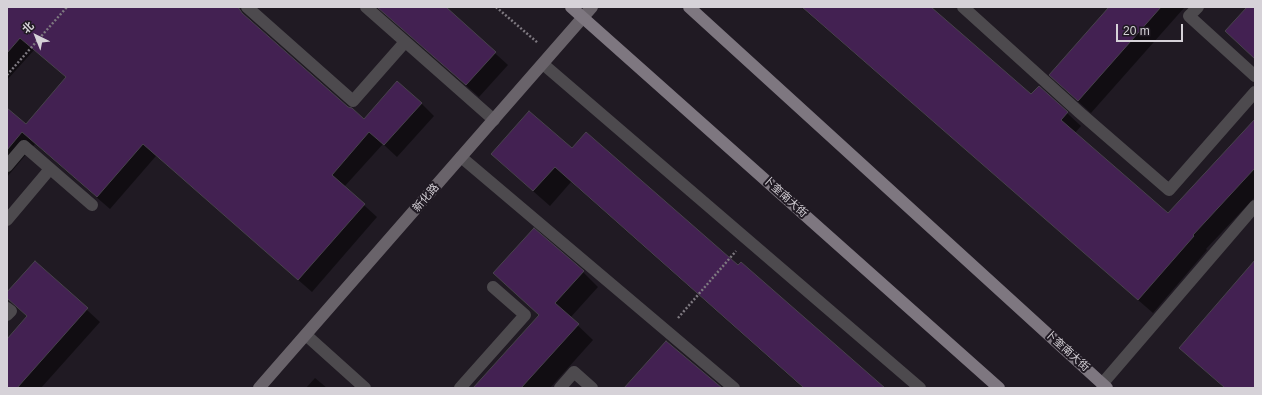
<!DOCTYPE html>
<meta charset="utf-8">
<style>
body{margin:0}
#map{position:relative;width:1262px;height:395px;overflow:hidden;background:#201a23;font-family:Helvetica,"Noto Sans SC",sans-serif}
canvas{display:block}
.frame{position:absolute;inset:0;border:8px solid #d6d2d8;pointer-events:none}
.north{position:absolute;left:16px;top:16px;width:40px;height:40px;-webkit-text-stroke:3px #201a23;paint-order:stroke;rotate:317deg;font-size:11px;font-weight:700;line-height:16px;text-align:center;color:#d6d2d8}
.north::after{content:'';display:block;margin:auto;width:14px;height:18px;background:#d6d2d8;clip-path:polygon(50% 0,100% 100%,50% 72%,0 100%)}
.scale{position:absolute;left:1116px;top:24px;width:67px;height:18px;box-sizing:border-box;border:2px solid #d6d2d8;border-top:0;padding-left:5px;font-size:12px;line-height:14px;white-space:nowrap;color:#d6d2d8;-webkit-text-stroke:3px #201a23;paint-order:stroke}
</style>
<div id="map">
<canvas width="1262" height="395"></canvas>
<div class="frame"></div>
<div class="north">北</div>
<div class="scale">20 m</div>
</div>
<script>
const ctx = document.querySelector('canvas').getContext('2d');
ctx.lineJoin = 'round';
function fill(path, color) {
  ctx.fillStyle = color;
  ctx.fill(path, 'evenodd');
}
function poly(rows) {
  const path = new Path2D();
  for (const r of rows) {
    path.moveTo(r[0], r[1]);
    for (let i = 2; i < r.length; i += 2) path.lineTo(r[i], r[i + 1]);
  }
  return path;
}
function strokePath(path, color, width, dash) {
  ctx.strokeStyle = color;
  ctx.lineWidth = width;
  ctx.lineCap = dash ? 'butt' : 'round';
  ctx.setLineDash(dash || []);
  ctx.stroke(path);
}
function label(font, color, halo, rows, align = 'center') {
  ctx.font = font + ' Helvetica,"Noto Sans SC",sans-serif';
  ctx.lineWidth = 4;
  ctx.setLineDash([]);
  ctx.textBaseline = 'middle';
  ctx.strokeStyle = halo;
  ctx.fillStyle = color;
  for (const [text, x, y, turn = 0] of rows) {
    ctx.save();
    ctx.translate(x, y);
    ctx.rotate((+turn || 0) * Math.PI / 180);
    ctx.textAlign = isNaN(turn) ? turn : align;
    if (halo) ctx.strokeText(text, 0, 0);
    ctx.fillText(text, 0, 0);
    ctx.restore();
  }
}
fill(poly([
 [7,7,236,7,347,107,364,120,421,103,434,116,397,157,383,144,344,187,377,217,312,292,156,156,110,209,35,144,7,177,7,109,26,125,67,78,34,50,7,80],
 [377,7,444,7,508,65,479,97],
 [801,7,930,7,1032,96,1067,113,1081,126,1075,133,1168,215,1255,121,1255,197,1206,249,1207,250,1153,313],
 [1111,7,1183,7,1184,8,1091,113,1063,88],
 [572,150,738,267,884,388,803,388,571,182,550,206,509,170,493,154],
 [35,262,100,322,41,388,7,388,7,340,28,317,7,297,7,294],
 [1255,262,1255,388,1224,388,1180,348],
 [583,272,598,287,570,318,593,340,550,388,474,388,540,315],
 [315,378,327,388,306,388]
]), '#0007');
const building = poly([
 [7,7,238,7,242,13,348,107,352,108,364,119,397,81,422,103,384,145,369,132,332,175,365,204,298,280,143,144,97,197,22,132,7,150,7,108,26,124,66,77,20,38,7,53,7,7],
 [377,7,446,7,496,52,466,85,377,7],
 [802,7,931,7,1031,94,1039,86,1068,112,1061,120,1168,213,1255,119,1255,168,1193,235,1194,236,1138,300,802,7],
 [1109,7,1161,7,1078,101,1049,75,1109,7],
 [1247,7,1255,7,1255,59,1225,31,1247,7],
 [529,111,572,148,586,132,738,265,741,262,885,388,804,388,555,167,533,191,491,154,529,111],
 [534,228,584,271,555,303,579,324,521,388,473,388,539,315,493,273,534,228],
 [1255,260,1255,388,1225,388,1179,348,1255,260],
 [35,261,88,308,17,388,7,388,7,339,27,316,7,298,7,292,35,261],
 [666,341,722,388,624,388,666,341]
]);
fill(building, '#432152');
strokePath(building, '#48424c', 1);
strokePath(poly([
 [496,7,538,43],
 [7,75,67,7],
 [678,318,736,251]
]), '#7e7980', 2.5, [2, 2]);
strokePath(poly([
 [247,7,353,101,405,42],
 [366,7,494,120],
 [963,7,1079,112,1169,190,1255,92],
 [1198,7,1189,16,1255,76],
 [543,64,920,388],
 [461,157,734,388],
 [7,166,24,146,92,205],
 [7,220,50,169],
 [7,308,11,311,7,315],
 [306,335,365,388],
 [1102,384,1255,206],
 [460,388,525,315,493,287],
 [560,388,574,372,592,388]
]), '#4d4a4e', 12);
strokePath(poly([
 [259,388,592,7]
]), '#69636a', 12);
strokePath(poly([
 [571,7,999,388],
 [689,7,1107,388]
]), '#7e7780', 12);
label('11px', '#d6d2d8', '#201a23', [
 ["卜奎南大街",785,197,42],
 ["新化路",426,198,-49],
 ["卜奎南大街",1067,351,42]
]);
</script>
